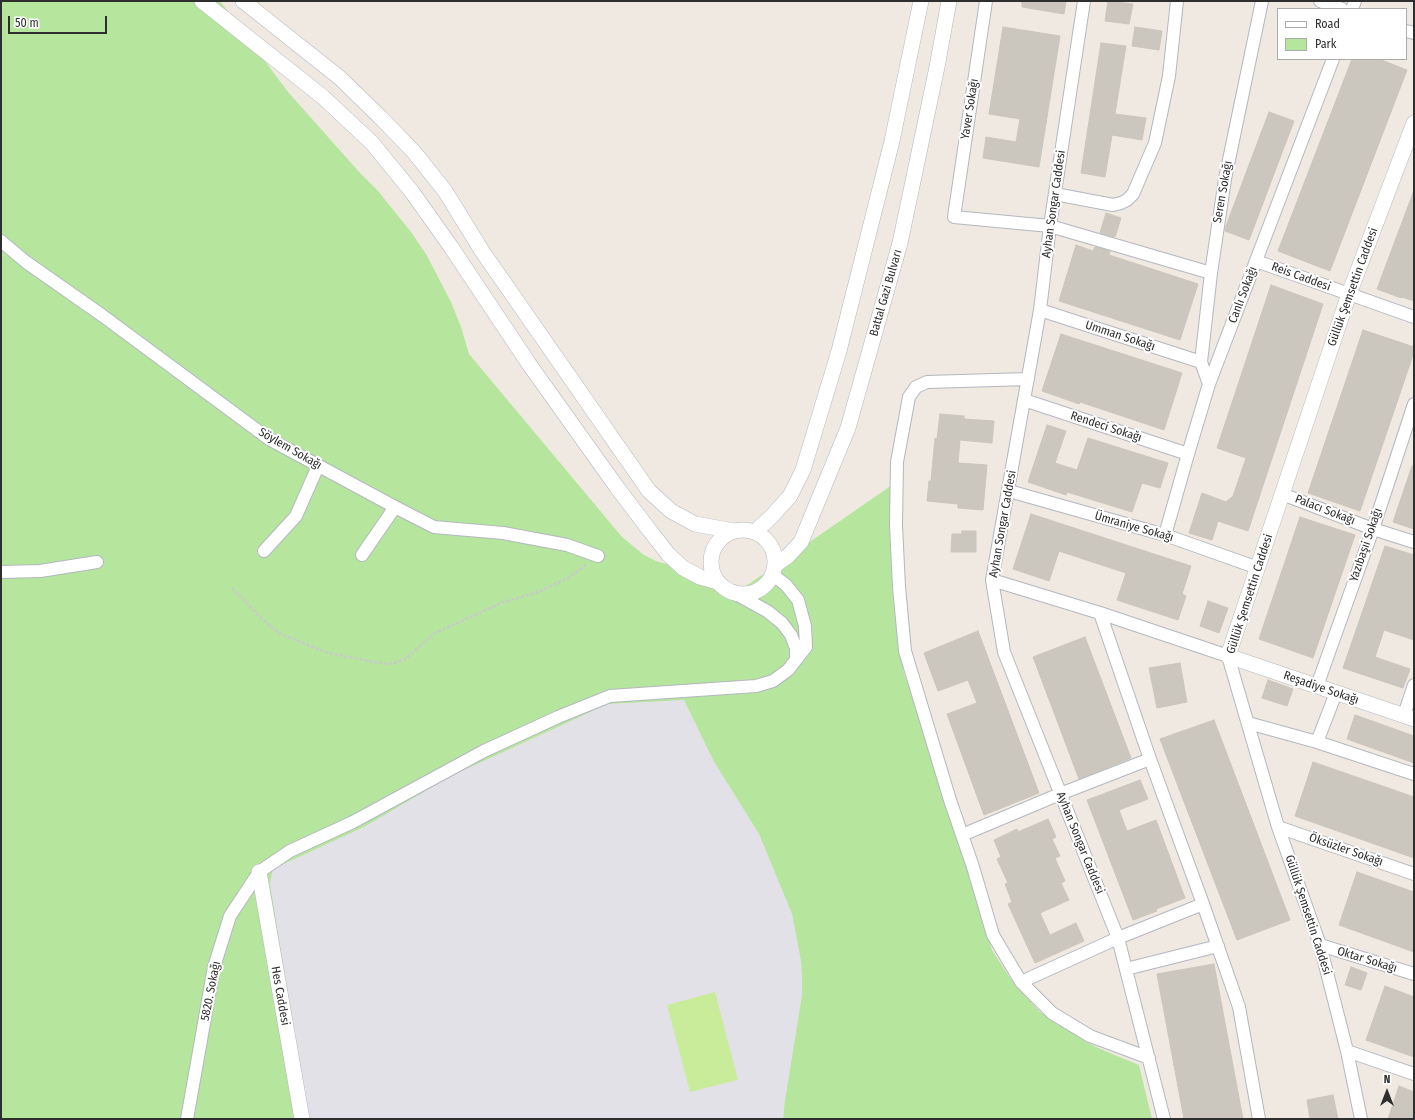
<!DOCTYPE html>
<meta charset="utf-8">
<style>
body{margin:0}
#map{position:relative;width:1415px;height:1120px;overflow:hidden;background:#efe9e1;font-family:"Fira Sans Condensed",sans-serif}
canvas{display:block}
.frame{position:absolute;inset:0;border:2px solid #2e2e2e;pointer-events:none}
.legend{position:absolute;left:1277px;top:8px;width:130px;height:52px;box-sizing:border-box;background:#fff;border:1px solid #ababab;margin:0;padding:5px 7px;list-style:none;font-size:12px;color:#2e2e2e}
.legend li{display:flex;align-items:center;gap:8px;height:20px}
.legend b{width:20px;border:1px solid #ababab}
.north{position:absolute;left:1367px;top:1072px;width:40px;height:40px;-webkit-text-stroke:3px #fff;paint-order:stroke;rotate:0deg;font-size:11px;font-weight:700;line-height:16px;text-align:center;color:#2e2e2e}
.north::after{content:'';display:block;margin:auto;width:14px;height:18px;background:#2e2e2e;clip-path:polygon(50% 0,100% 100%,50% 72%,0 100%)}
.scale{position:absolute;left:8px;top:16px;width:99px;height:18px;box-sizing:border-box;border:2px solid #2e2e2e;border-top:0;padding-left:5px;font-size:12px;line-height:14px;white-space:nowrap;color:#2e2e2e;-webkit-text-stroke:3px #fff;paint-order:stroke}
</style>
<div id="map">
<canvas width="1415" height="1120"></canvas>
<div class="frame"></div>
<ul class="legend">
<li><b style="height:5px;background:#fff"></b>Road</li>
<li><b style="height:11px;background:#b6e59e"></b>Park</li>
</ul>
<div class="north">N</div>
<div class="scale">50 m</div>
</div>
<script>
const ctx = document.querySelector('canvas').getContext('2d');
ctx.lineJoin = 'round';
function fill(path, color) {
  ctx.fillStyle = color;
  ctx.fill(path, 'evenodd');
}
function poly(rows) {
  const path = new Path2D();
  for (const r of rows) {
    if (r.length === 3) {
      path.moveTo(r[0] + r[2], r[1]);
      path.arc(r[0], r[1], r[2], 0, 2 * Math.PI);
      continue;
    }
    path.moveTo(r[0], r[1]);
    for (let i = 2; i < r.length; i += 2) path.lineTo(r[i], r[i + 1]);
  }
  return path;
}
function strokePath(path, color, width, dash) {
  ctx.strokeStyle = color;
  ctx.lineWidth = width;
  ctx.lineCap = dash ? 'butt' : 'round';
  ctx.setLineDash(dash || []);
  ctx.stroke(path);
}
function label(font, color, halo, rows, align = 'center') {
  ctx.font = font + ' "Fira Sans Condensed",sans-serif';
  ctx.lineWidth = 4;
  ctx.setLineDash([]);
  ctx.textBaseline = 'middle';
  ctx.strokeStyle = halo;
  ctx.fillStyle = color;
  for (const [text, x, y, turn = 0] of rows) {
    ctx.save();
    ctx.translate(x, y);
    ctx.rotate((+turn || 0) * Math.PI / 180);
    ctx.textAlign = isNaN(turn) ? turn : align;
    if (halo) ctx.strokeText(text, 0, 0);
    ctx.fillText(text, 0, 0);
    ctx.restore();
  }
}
fill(poly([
 [684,700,713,760,759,834,792,914,801,961,802,978,802,995,785,1100,783,1119,309,1119,270,884,273,869,364,827,451,776,608,704]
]), '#e3e1e8');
fill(poly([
 [1,1,220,1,288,92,360,173,378,191,411,232,426,254,451,302,461,327,469,354,622,537,644,555,656,561,681,568,733,595,892,485,891,559,893,599,904,674,918,710,992,950,1008,975,1017,987,1040,1012,1088,1043,1105,1051,1139,1065,1152,1119,783,1119,785,1100,802,995,802,978,801,961,792,914,759,834,713,760,684,700,608,704,451,776,364,827,273,869,270,884,309,1119,1,1119]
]), '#b6e59e');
fill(poly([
 [715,992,738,1080,690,1092,667,1005]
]), '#c9ec9a');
const building = poly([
 [1022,1,1066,1,1064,14,1022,7,1022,1],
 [1108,1,1133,4,1129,24,1105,21,1108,1],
 [1003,27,1060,36,1039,167,983,158,986,137,1016,142,1020,119,989,114,1003,27],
 [1135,27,1162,31,1159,50,1132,46,1135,27],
 [1101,43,1126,46,1115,114,1146,118,1142,140,1112,135,1105,177,1081,173,1101,43],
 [1352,59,1379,59,1407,70,1330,271,1278,251,1352,59],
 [1269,112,1294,121,1249,240,1225,231,1226,226,1269,112],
 [1413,193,1414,193,1414,301,1402,297,1401,298,1377,289,1413,193],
 [1106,213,1121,218,1115,237,1100,233,1106,213],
 [1076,245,1093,251,1095,247,1110,251,1109,255,1198,284,1180,340,1059,301,1076,245],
 [1271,285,1323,304,1248,531,1218,521,1212,540,1189,533,1202,493,1226,502,1233,496,1246,458,1217,448,1271,285],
 [1363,330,1414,347,1414,352,1360,511,1308,493,1363,330],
 [1061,334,1182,373,1164,430,1080,402,1079,404,1042,391,1061,334],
 [940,414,964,416,964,419,994,421,992,443,960,440,958,463,987,465,983,510,958,508,958,504,927,501,929,481,931,481,935,438,937,439,940,414],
 [1047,425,1066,431,1055,463,1077,470,1088,438,1168,463,1160,488,1142,483,1132,512,1067,492,1066,495,1028,482,1047,425],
 [1412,466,1414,466,1414,529,1393,522,1412,466],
 [1031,514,1191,566,1182,594,1186,596,1178,620,1117,600,1126,573,1059,551,1049,581,1013,569,1031,514],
 [1300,517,1355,535,1313,658,1259,639,1300,517],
 [962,531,976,531,976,552,951,552,952,534,962,534,962,531],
 [1385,546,1414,555,1414,640,1384,630,1375,657,1410,669,1403,688,1343,668,1385,546],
 [1208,601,1228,608,1219,633,1200,626,1208,601],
 [978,631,1039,793,984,815,947,714,977,703,968,680,938,691,924,653,978,631],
 [1085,637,1131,758,1079,779,1033,657,1085,637],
 [1180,663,1187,702,1157,708,1149,668,1180,663],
 [1268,680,1293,689,1287,706,1262,698,1268,680],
 [1355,715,1414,736,1414,763,1347,739,1355,715],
 [1214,720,1290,920,1237,940,1160,739,1214,720],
 [1313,762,1414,797,1414,858,1295,816,1313,762],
 [1140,780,1148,799,1119,810,1127,831,1156,820,1185,898,1156,909,1157,911,1133,920,1087,800,1140,780],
 [1048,819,1056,837,1052,839,1060,856,1055,858,1065,881,1061,883,1069,900,1040,913,1050,935,1076,923,1084,941,1035,963,1008,904,1012,902,1005,884,1008,883,997,859,1001,857,994,840,1017,829,1018,832,1048,819],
 [1357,872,1414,892,1414,952,1339,925,1357,872],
 [1214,964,1243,1119,1184,1119,1157,974,1214,964],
 [1351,967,1367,973,1361,990,1345,985,1351,967],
 [1385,986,1414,997,1414,1057,1366,1040,1385,986],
 [1399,1086,1414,1092,1414,1119,1388,1119,1399,1086],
 [1333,1095,1338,1119,1310,1119,1307,1100,1333,1095]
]);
fill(building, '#cbc7bf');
strokePath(building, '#cbc5ba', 1);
const minor = poly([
 [986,1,954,217,1050,226,1211,273],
 [1084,1,1050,226,1040,310,992,580,1004,652,1118,938,1164,1119],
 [1320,1,1342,9],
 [1352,9,1355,1],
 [1406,31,1414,33],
 [1055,194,1113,205,1121,203,1127,200,1133,194,1155,143,1169,76,1177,1],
 [1,241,26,262,103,316,269,439,395,507,434,527,503,533,567,545,598,556],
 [1256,261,1414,317],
 [1040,310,1201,362],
 [1028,379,927,382,916,387,909,397,897,462,896,525,899,587,905,651,950,800,973,867,993,935,1021,982,1052,1013,1090,1036,1149,1058],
 [1209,384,1201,362,1211,273,1225,179,1262,1],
 [1024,400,1188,454],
 [1009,491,1165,535,1258,568],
 [1282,494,1373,529,1414,542],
 [1165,535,1188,454,1209,384,1333,59],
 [264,551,296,516,318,466],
 [362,555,395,507],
 [1,572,40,571,97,562],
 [992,580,1100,613,1228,656,1278,827,1320,945,1347,1051,1361,1119],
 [736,594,767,611,782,623,791,635,796,648,796,660],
 [1100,613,1150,759,1203,904,1239,1007,1259,1119],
 [1317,686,1373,529,1414,404],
 [1404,715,1414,685],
 [1248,723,1317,742,1414,774],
 [1317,742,1336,693],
 [1278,827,1414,874],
 [962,835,1060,794,1150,759],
 [1320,945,1414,974],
 [1126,969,1218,946],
 [1021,982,1118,938,1203,904],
 [1347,1051,1414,1074],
 [187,1119,214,967,230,916,259,872,290,851,353,822,484,751,558,717,610,696,756,686,773,681,788,670,806,647,805,626,798,600,786,585,773,575]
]);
const tertiary = poly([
 [202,1,323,97,372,143,412,192,451,247,529,364,616,486,647,527,668,554,683,568,700,577,718,582],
 [243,1,340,78,380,117,414,152,445,191,482,251,649,491,671,511,695,524,734,531],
 [1414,123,1349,294,1228,656,1414,719],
 [743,562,32],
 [755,532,772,516,790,496,803,470,839,351,892,141,921,1],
 [775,565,788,556,801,542,848,428,900,243,937,67,949,1],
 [259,872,302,1119]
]);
strokePath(minor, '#b4b7c1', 14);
strokePath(tertiary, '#b4b7c1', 16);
strokePath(poly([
 [232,588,263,620,281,634,328,653,385,664,395,663,405,659,435,633,501,603,538,592,570,577,586,565]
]), '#c9c9c9', 2.5, [3, 2]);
strokePath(minor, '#fff', 12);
strokePath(tertiary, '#fff', 15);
label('12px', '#2e2e2e', '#fff', [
 ["Yaver Sokağı",970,109,-81],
 ["Seren Sokağı",1223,192,-80],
 ["Ayhan Songar Caddesi",1054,204,-82],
 ["Reis Caddesi",1301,277,20],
 ["Güllük Şemsettin Caddesi",1353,287,-70],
 ["Battal Gazi Bulvarı",886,293,-74],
 ["Canlı Sokağı",1243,295,-69],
 ["Umman Sokağı",1120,336,18],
 ["Rendeci Sokağı",1106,427,18],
 ["Söylem Sokağı",290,449,30],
 ["Palacı Sokağı",1325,510,21],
 ["Ayhan Songar Caddesi",1003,524,-80],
 ["Ümraniye Sokağı",1134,527,16],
 ["Yazıbaşıi Sokağı",1366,545,-71],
 ["Güllük Şemsettin Caddesi",1250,594,-72],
 ["Reşadiye Sokağı",1321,688,19],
 ["Ayhan Songar Caddesi",1080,843,68],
 ["Öksüzler Sokağı",1346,850,19],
 ["Güllük Şemsettin Caddesi",1308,915,72],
 ["Oktar Sokağı",1367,960,17],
 ["5820. Sokağı",211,991,-79],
 ["Hes Caddesi",280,996,80]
]);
</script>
